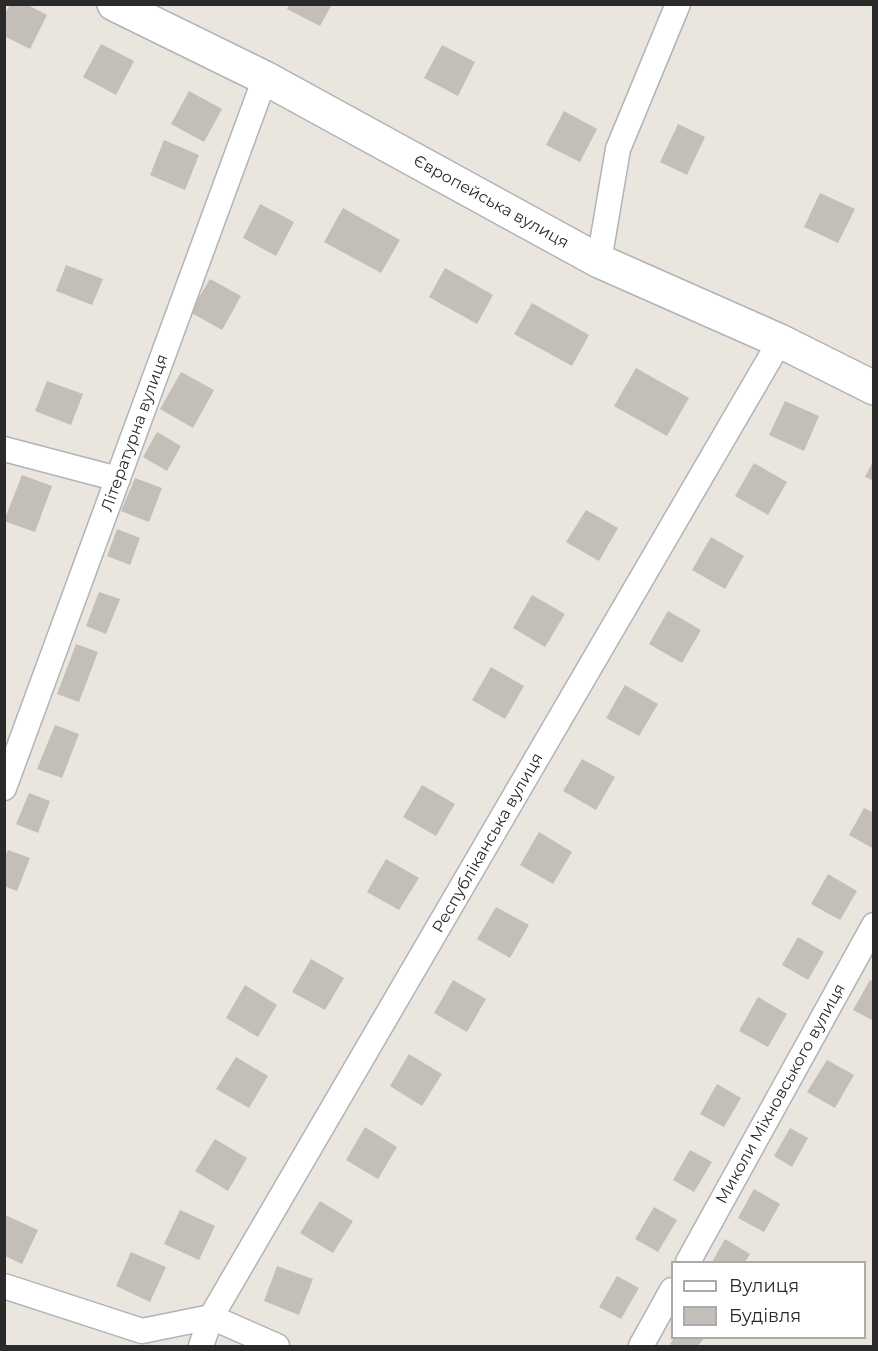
<!DOCTYPE html>
<meta charset="utf-8">
<style>
body{margin:0}
#map{position:relative;width:878px;height:1351px;overflow:hidden;background:#eae5dd;font-family:Montserrat,sans-serif}
canvas{display:block}
.frame{position:absolute;inset:0;border:6px solid #2a2a2a;pointer-events:none}
.legend{position:absolute;left:671px;top:1261px;width:195px;height:78px;box-sizing:border-box;background:#fff;border:2px solid #aaa;margin:0;padding:8px 10px;list-style:none;font-size:18px;color:#2a2a2a}
.legend li{display:flex;align-items:center;gap:12px;height:30px}
.legend b{width:30px;border:2px solid #aaa}
</style>
<div id="map">
<canvas width="878" height="1351"></canvas>
<div class="frame"></div>
<ul class="legend">
<li><b style="height:8px;background:#fff"></b>Вулиця</li>
<li><b style="height:16px;background:#c3bfb8"></b>Будівля</li>
</ul>
</div>
<script>
const ctx = document.querySelector('canvas').getContext('2d');
ctx.lineJoin = 'round';
function fill(path, color) {
  ctx.fillStyle = color;
  ctx.fill(path, 'evenodd');
}
function poly(rows) {
  const path = new Path2D();
  for (const r of rows) {
    path.moveTo(r[0], r[1]);
    for (let i = 2; i < r.length; i += 2) path.lineTo(r[i], r[i + 1]);
  }
  return path;
}
function strokePath(path, color, width, dash) {
  ctx.strokeStyle = color;
  ctx.lineWidth = width;
  ctx.lineCap = dash ? 'butt' : 'round';
  ctx.setLineDash(dash || []);
  ctx.stroke(path);
}
function label(font, color, halo, rows, align = 'center') {
  ctx.font = font + ' Montserrat,sans-serif';
  ctx.lineWidth = 4.5;
  ctx.setLineDash([]);
  ctx.textBaseline = 'middle';
  ctx.strokeStyle = halo;
  ctx.fillStyle = color;
  for (const [text, x, y, turn = 0] of rows) {
    ctx.save();
    ctx.translate(x, y);
    ctx.rotate((+turn || 0) * Math.PI / 180);
    ctx.textAlign = isNaN(turn) ? turn : align;
    if (halo) ctx.strokeText(text, 0, 0);
    ctx.fillText(text, 0, 0);
    ctx.restore();
  }
}
fill(poly([
 [10,4,26,4,47,15,30,49,4,36,4,16],
 [289,4,332,4,320,26,287,9],
 [101,44,134,61,116,95,83,77],
 [442,45,475,62,458,96,424,78],
 [189,91,222,109,204,142,171,124],
 [564,111,597,129,580,162,546,145],
 [678,124,705,137,687,175,660,162],
 [164,140,199,155,185,190,150,175],
 [820,193,855,209,838,243,804,227],
 [260,204,294,222,276,256,243,238],
 [343,208,400,240,381,273,324,242],
 [66,265,103,279,92,305,56,291],
 [445,268,493,295,477,324,429,297],
 [210,279,241,296,222,330,190,312],
 [532,303,589,335,572,366,514,334],
 [636,368,689,398,667,436,614,406],
 [181,372,214,390,193,428,160,409],
 [47,381,83,394,71,425,35,411],
 [785,401,819,416,804,451,769,435],
 [157,432,181,446,167,471,143,457],
 [874,459,874,481,865,477],
 [754,463,787,482,768,515,735,496],
 [22,475,52,486,35,532,4,521],
 [135,478,162,488,149,522,121,511],
 [586,510,618,528,599,561,566,542],
 [117,529,140,538,130,565,107,556],
 [711,537,744,556,725,589,692,570],
 [99,592,120,599,106,634,86,626],
 [532,595,565,614,545,647,513,628],
 [668,611,701,630,682,663,649,644],
 [76,644,98,652,79,702,57,694],
 [491,667,524,686,505,719,472,700],
 [625,685,658,704,639,736,606,718],
 [55,725,79,734,62,778,37,769],
 [582,759,615,777,596,810,563,791],
 [422,785,455,804,436,836,403,817],
 [29,793,50,801,38,833,16,824],
 [864,808,874,813,874,849,849,835],
 [539,832,572,852,553,884,520,865],
 [8,850,30,858,17,891,4,886,4,858],
 [386,859,419,878,399,910,367,892],
 [828,874,857,891,840,920,811,904],
 [496,907,529,925,510,958,477,939],
 [798,937,824,952,808,980,782,965],
 [311,959,344,978,325,1010,292,992],
 [453,980,486,999,467,1032,434,1013],
 [870,980,874,982,874,1021,853,1010],
 [245,985,277,1005,258,1037,226,1018],
 [758,997,787,1014,768,1047,739,1031],
 [409,1054,442,1074,422,1106,390,1086],
 [236,1057,268,1076,249,1108,216,1089],
 [827,1060,854,1075,835,1108,807,1092],
 [717,1084,741,1098,724,1127,700,1114],
 [365,1127,397,1147,378,1179,346,1160],
 [790,1128,808,1138,792,1167,774,1156],
 [215,1139,247,1158,228,1191,195,1171],
 [690,1150,712,1162,694,1192,673,1180],
 [754,1189,780,1204,764,1232,738,1218],
 [320,1201,353,1221,333,1253,300,1233],
 [654,1207,677,1220,658,1252,635,1239],
 [180,1210,215,1226,199,1260,164,1244],
 [5,1215,38,1230,22,1264,5,1256],
 [725,1239,750,1254,745,1262,712,1262],
 [131,1252,166,1267,150,1302,116,1286],
 [277,1266,313,1279,299,1315,264,1301],
 [617,1276,639,1288,621,1319,599,1307],
 [674,1338,704,1338,698,1346,674,1346,670,1344]
]), '#c3bfb8');
const street = poly([
 [599,261,618,149,678,4],
 [4,449,118,479],
 [4,788,265,78],
 [688,1262,874,925],
 [4,1286,142,1331,211,1317,277,1346],
 [201,1346,211,1317,780,341],
 [641,1346,672,1290]
]);
const secondary = poly([
 [114,4,265,78,599,261,780,341,874,388]
]);
strokePath(street, '#b0b3bc', 27);
strokePath(secondary, '#b0b3bc', 36);
strokePath(street, '#fff', 24);
strokePath(secondary, '#fff', 33);
label('16px', '#2a2a2a', '#fff', [
 ["Європейська вулиця",491,202,29],
 ["Літературна вулиця",135,433,-70],
 ["Республіканська вулиця",488,843,-60],
 ["Миколи Міхновського вулиця",781,1094,-61]
]);
</script>
